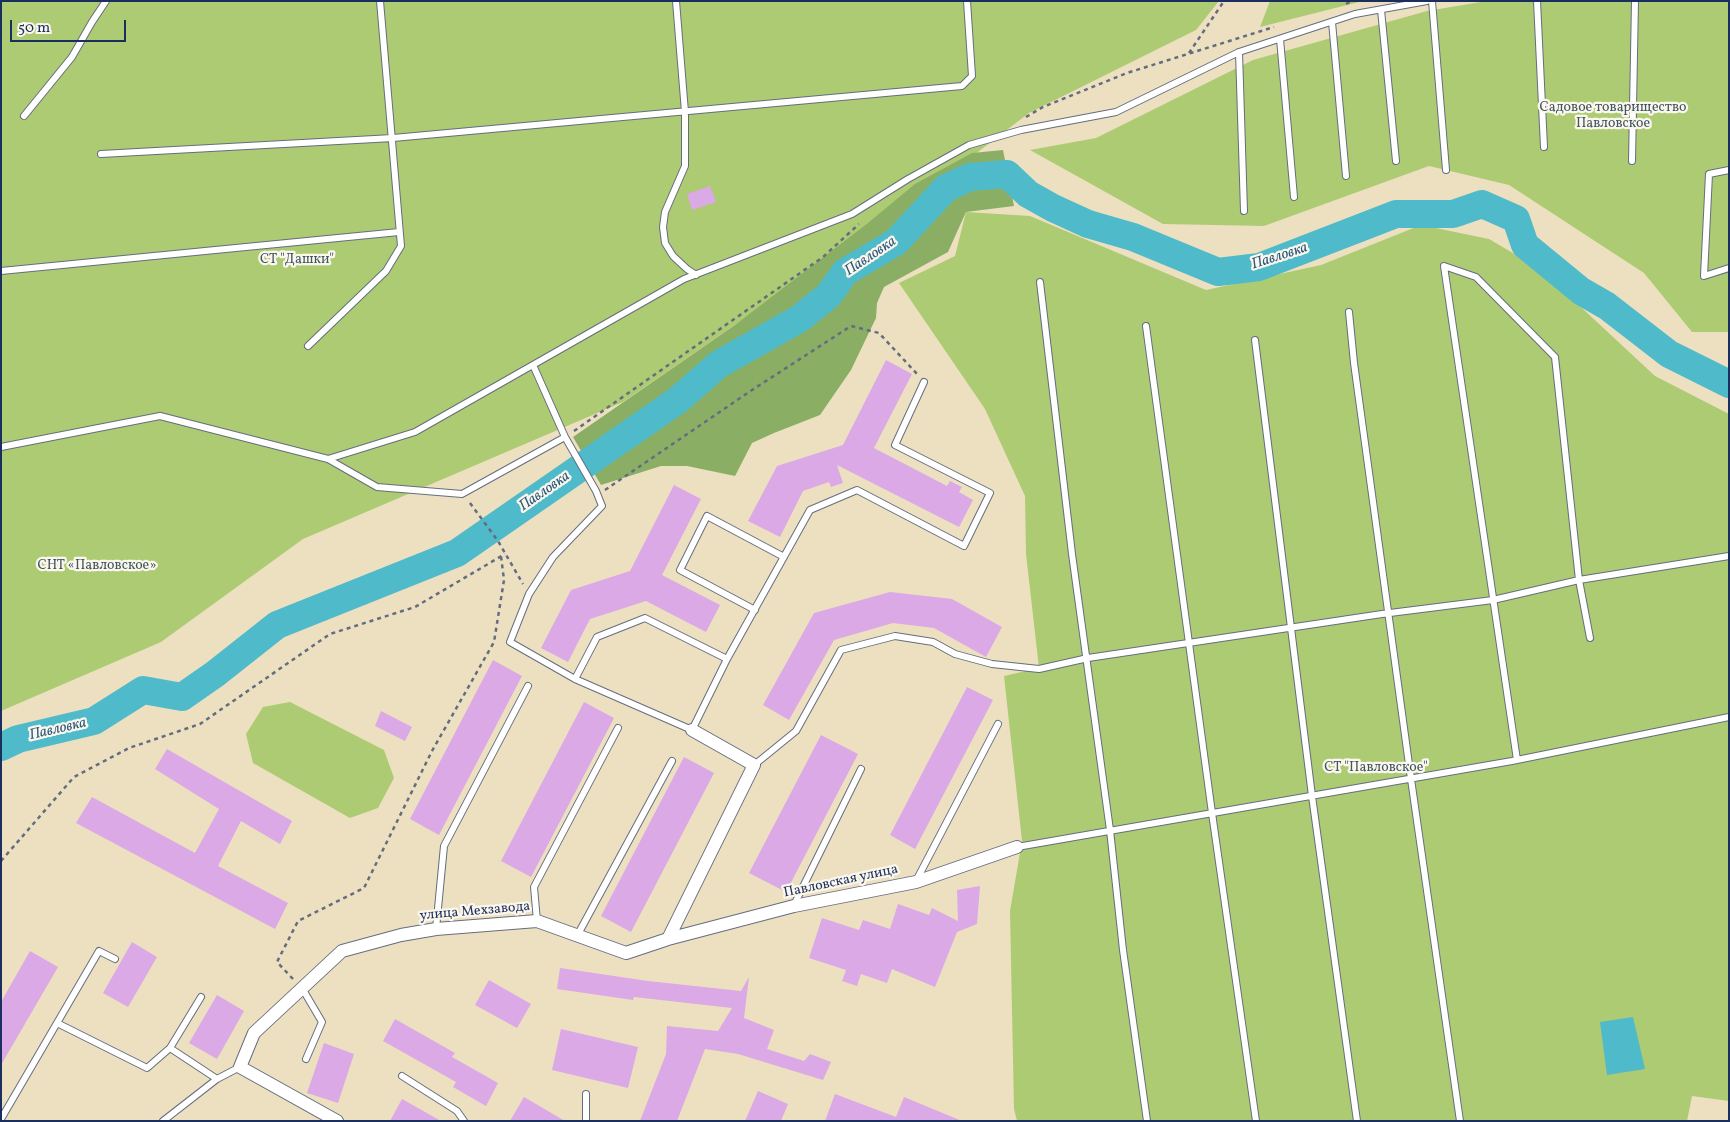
<!DOCTYPE html>
<meta charset="utf-8">
<style>
body{margin:0}
#map{position:relative;width:1730px;height:1122px;overflow:hidden;background:#ede0c0;font-family:Vollkorn,serif}
canvas{display:block}
.frame{position:absolute;inset:0;border:2px solid #1b2f5e;pointer-events:none}
.scale{position:absolute;left:10px;top:20px;width:116px;height:22px;box-sizing:border-box;border:2px solid #1b2f5e;border-top:0;padding-left:6px;font-size:15px;line-height:18px;white-space:nowrap;color:#1b2f5e;-webkit-text-stroke:4px #fbf7ec;paint-order:stroke}
</style>
<div id="map">
<canvas width="1730" height="1122"></canvas>
<div class="frame"></div>
<div class="scale">50 m</div>
</div>
<script>
const ctx = document.querySelector('canvas').getContext('2d');
ctx.lineJoin = 'round';
function fill(path, color) {
  ctx.fillStyle = color;
  ctx.fill(path, 'evenodd');
}
function poly(rows) {
  const path = new Path2D();
  for (const r of rows) {
    path.moveTo(r[0], r[1]);
    for (let i = 2; i < r.length; i += 2) path.lineTo(r[i], r[i + 1]);
  }
  return path;
}
function strokePath(path, color, width, dash) {
  ctx.strokeStyle = color;
  ctx.lineWidth = width;
  ctx.lineCap = dash ? 'butt' : 'round';
  ctx.setLineDash(dash || []);
  ctx.stroke(path);
}
function label(font, color, halo, rows, align = 'center') {
  ctx.font = font + ' Vollkorn,serif';
  ctx.lineWidth = 4.5;
  ctx.setLineDash([]);
  ctx.textBaseline = 'middle';
  ctx.strokeStyle = halo;
  ctx.fillStyle = color;
  for (const [text, x, y, turn = 0] of rows) {
    ctx.save();
    ctx.translate(x, y);
    ctx.rotate((+turn || 0) * Math.PI / 180);
    ctx.textAlign = isNaN(turn) ? turn : align;
    if (halo) ctx.strokeText(text, 0, 0);
    ctx.fillText(text, 0, 0);
    ctx.restore();
  }
}
fill(poly([
 [1,1,1219,1,1196,30,1029,113,902,210,623,402,303,539,161,642,1,711],
 [1270,1,1363,1,1260,27],
 [1487,1,1729,1,1729,332,1692,332,1644,273,1509,185,1429,166,1264,226,1163,224,1030,150,1096,138,1253,60,1427,11],
 [966,212,1030,216,1206,290,1321,265,1421,225,1489,239,1540,269,1655,376,1729,414,1729,1101,1692,1096,1687,1121,1017,1121,1014,1109,1010,911,1022,841,1004,676,1039,668,1026,554,1025,496,985,409,899,283,955,256],
 [290,702,384,750,394,778,378,808,350,818,253,763,246,734,263,707]
]), '#adcb72');
fill(poly([
 [1003,150,1014,206,966,212,948,252,884,287,877,303,876,318,851,370,820,415,774,433,752,443,735,476,687,466,661,466,601,485,573,437,735,325,868,223,915,184,972,153]
]), '#8aaf64');
fill(poly([
 [1633,1017,1645,1069,1607,1075,1600,1022]
]), '#4fbaca');
strokePath(poly([
 [1,747,18,739,94,721,143,690,182,697,215,674,277,625,457,553,678,400,719,364,799,319,829,295,845,272,896,242,946,188,970,177,1007,174,1028,194,1053,208,1088,224,1133,237,1218,272,1259,267,1396,214,1453,214,1482,204,1516,219,1525,245,1581,291,1607,306,1669,354,1729,384]
]), '#4fbaca', 28);
fill(poly([
 [710,186,716,202,692,210,687,194],
 [886,360,912,374,874,448,947,486,950,481,962,487,959,492,973,500,959,527,837,465,843,483,831,487,829,482,803,491,780,537,748,521,777,466,843,445],
 [674,485,701,499,662,575,720,605,706,632,646,601,590,619,568,662,541,648,571,590,630,571],
 [890,592,952,599,1002,627,986,657,934,628,893,623,834,640,789,720,763,705,814,613],
 [493,660,522,676,439,835,410,819],
 [967,687,993,700,915,849,890,835],
 [584,702,614,718,531,877,501,861],
 [381,711,412,727,405,741,375,726],
 [821,735,858,754,786,892,749,873],
 [167,749,292,821,280,844,241,821,218,866,288,903,275,929,76,823,92,797,195,853,219,809,155,769],
 [684,757,714,773,631,932,601,916],
 [980,886,977,924,957,932,935,987,892,969,887,983,861,974,857,986,842,981,846,970,809,958,822,918,859,930,863,920,890,929,898,904,929,915,932,908,958,921,957,890],
 [132,942,157,957,128,1007,103,993],
 [30,951,58,967,1,1065,1,1002],
 [560,968,648,981,741,991,749,977,744,1018,774,1030,767,1049,804,1061,810,1054,831,1062,823,1080,738,1054,705,1049,677,1121,640,1121,666,1054,667,1026,718,1031,732,1008,634,997,633,1000,557,989],
 [489,980,531,1004,517,1028,475,1005],
 [217,995,244,1011,217,1059,189,1043],
 [395,1019,455,1053,452,1057,498,1083,486,1106,453,1087,456,1082,383,1041],
 [561,1029,638,1047,628,1088,552,1070],
 [324,1043,354,1054,338,1103,307,1093],
 [758,1091,788,1104,781,1121,745,1121],
 [835,1094,896,1117,904,1097,962,1121,825,1121],
 [524,1097,565,1121,510,1121],
 [402,1099,441,1121,390,1121]
]), '#daa9e6');
const service = poly([
 [676,1,685,112,685,166,665,212,663,227,665,243,673,256,687,269,696,275],
 [1432,1,1446,170],
 [1537,1,1544,147],
 [1381,10,1396,161],
 [1332,22,1346,176],
 [1280,39,1294,197],
 [1239,52,1244,211],
 [24,116,72,57,92,22,106,1],
 [101,154,393,138,962,86,972,76,967,1],
 [1632,161,1635,1],
 [1729,170,1709,174,1704,276,1729,268],
 [1,271,399,232],
 [1040,282,1072,554,1110,830,1123,950,1147,1121],
 [1349,312,1354,363,1411,779,1460,1121],
 [1146,326,1212,813,1256,1121],
 [1255,340,1312,796,1357,1121],
 [308,346,386,271,401,246,380,1],
 [533,365,565,437,596,491,602,506,553,557,529,594,510,642,575,679,692,730,727,659,810,510,857,490,964,546,990,493,895,445,924,382],
 [1,447,160,416,328,459,415,432,684,279,852,214,908,179,969,145,1021,130,1116,112,1239,52,1355,14,1427,1],
 [328,459,377,487,462,494,565,437],
 [755,610,680,570,707,516,784,557],
 [575,679,597,637,645,618,727,659],
 [1517,760,1444,266,1476,277,1555,357,1579,580,1590,638],
 [753,766,796,731,841,650,895,636,933,642,955,654,992,664,1039,669,1088,658,1382,614,1493,600,1579,580,1729,556],
 [1017,847,1512,761,1729,717],
 [916,881,998,724],
 [794,905,861,769],
 [537,921,534,887,618,728],
 [436,929,444,846,528,686],
 [577,936,672,761],
 [115,959,99,951,57,1023,147,1068,170,1048,217,1079,240,1067],
 [302,988,322,1022,306,1059],
 [170,1048,201,997],
 [402,1076,457,1111,464,1121],
 [586,1094,586,1121],
 [1,1119,57,1023],
 [163,1121,217,1079]
]);
const minor = poly([
 [668,939,794,906,916,882,1017,847],
 [337,1121,240,1067,254,1033,342,951,401,935,436,929,537,921,626,953,668,939,754,765,692,730]
]);
strokePath(service, '#646d80', 8);
strokePath(minor, '#646d80', 14);
strokePath(poly([
 [1346,4,1352,1],
 [1189,53,1224,1],
 [1026,117,1043,107,1127,73,1274,27],
 [574,431,823,257,859,224],
 [605,490,749,392,851,326,879,333,918,375],
 [470,503,498,541,523,584],
 [1,861,74,777,129,748,200,724,330,634,415,607,505,554],
 [293,979,277,962,298,921,364,888,432,751,494,642,504,580,501,556]
]), '#646d80', 2.5, [4, 4]);
strokePath(service, '#fff', 6);
strokePath(minor, '#fff', 12);
label('14px', '#405663', '#fbf7ec', [
 ["Садовое товарищество",1613,108],
 ["Павловское",1613,124],
 ["СТ \"Дашки\"",297,260],
 ["СНТ «Павловское»",97,566],
 ["СТ \"Павловское\"",1376,768]
]);
label('14px', '#1b2f5e', '#fbf7ec', [
 ["Павловская улица",841,882,-12],
 ["улица Мехзавода",475,912,-5]
]);
label('italic 15px', '#2b597e', '#fbf7ec', [
 ["Павловка",871,257,-34],
 ["Павловка",1280,257,-18],
 ["Павловка",545,492,-35],
 ["Павловка",58,730,-13]
]);
</script>
